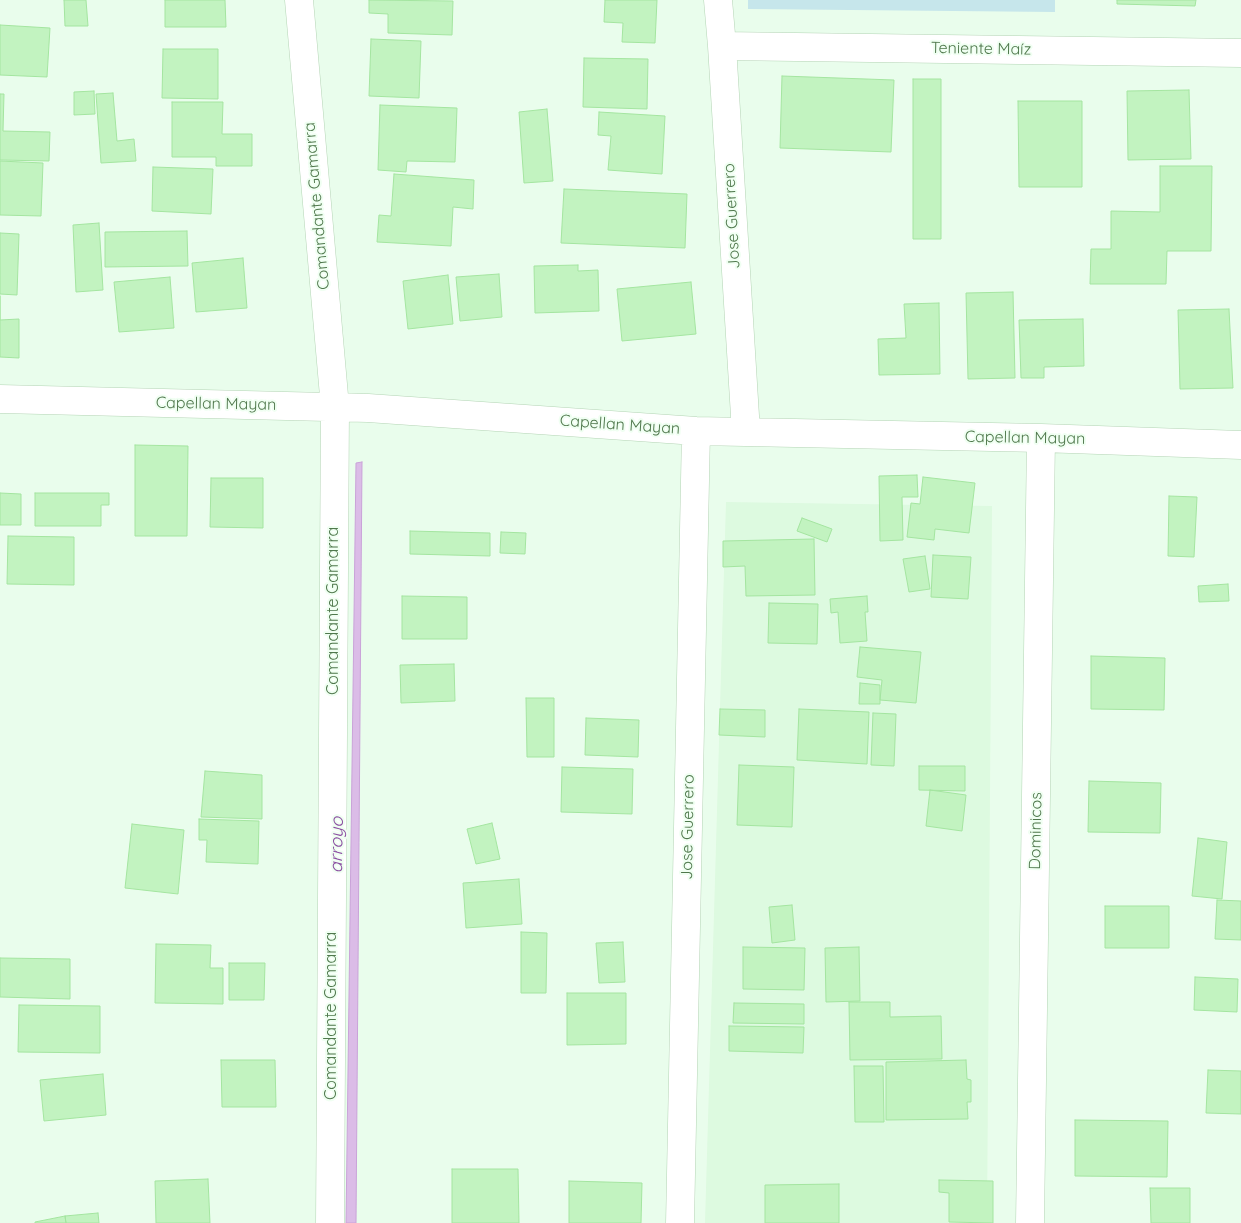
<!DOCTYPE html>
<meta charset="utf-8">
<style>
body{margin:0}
canvas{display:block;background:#e9fdec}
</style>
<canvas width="1241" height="1223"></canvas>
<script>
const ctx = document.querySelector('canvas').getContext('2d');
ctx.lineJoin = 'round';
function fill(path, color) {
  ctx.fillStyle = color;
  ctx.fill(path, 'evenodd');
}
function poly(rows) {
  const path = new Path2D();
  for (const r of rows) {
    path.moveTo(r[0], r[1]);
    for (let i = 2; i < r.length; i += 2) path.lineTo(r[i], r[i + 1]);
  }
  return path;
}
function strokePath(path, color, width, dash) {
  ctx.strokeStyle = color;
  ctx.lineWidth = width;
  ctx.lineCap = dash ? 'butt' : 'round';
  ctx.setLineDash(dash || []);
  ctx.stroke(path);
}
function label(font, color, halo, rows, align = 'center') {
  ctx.font = font + ' Quicksand,sans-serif';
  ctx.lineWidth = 4;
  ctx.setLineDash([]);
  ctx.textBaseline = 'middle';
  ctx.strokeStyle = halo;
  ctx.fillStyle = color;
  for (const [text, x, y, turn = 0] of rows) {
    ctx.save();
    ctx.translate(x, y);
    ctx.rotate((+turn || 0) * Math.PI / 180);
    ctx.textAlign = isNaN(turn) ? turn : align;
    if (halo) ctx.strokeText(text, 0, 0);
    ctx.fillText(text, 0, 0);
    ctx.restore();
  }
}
fill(poly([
 [726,502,992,506,987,1223,705,1223]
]), '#ddfae0');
fill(poly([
 [748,0,1055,0,1055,12,748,9]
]), '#c6e6eb');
const water = poly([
 [362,462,356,1223,346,1223,356,463,362,462]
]);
fill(water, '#dbbce7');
strokePath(water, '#caa3d9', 1);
const building = poly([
 [64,0,86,0,88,26,65,26,64,0],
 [165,0,225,0,226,27,165,27,165,0],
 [369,0,453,1,452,35,388,33,388,14,369,13,369,0],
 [605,0,657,0,655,43,622,42,623,23,604,22,605,0],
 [1117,0,1196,0,1195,6,1117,4,1117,0],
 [0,25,50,28,47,77,0,75,0,25],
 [371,39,421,41,419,98,369,96,371,39],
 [163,49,218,49,218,99,162,98,163,49],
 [584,58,648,59,647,109,583,107,584,58],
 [782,76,894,80,891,152,780,148,782,76],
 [913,79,941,79,941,239,913,239,913,79],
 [1189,90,1191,159,1128,160,1127,91,1189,90],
 [94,91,95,114,74,115,74,92,94,91],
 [113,93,117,141,134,139,136,161,101,163,96,94,113,93],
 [0,94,4,94,3,131,50,132,49,161,0,160,0,94],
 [1018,101,1082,101,1082,187,1019,187,1018,101],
 [172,102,223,102,222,134,252,134,252,166,216,166,216,157,172,157,172,102],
 [380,105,457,108,455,162,407,161,406,172,378,170,380,105],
 [547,109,553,181,524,183,519,112,547,109],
 [599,112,665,116,662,174,608,170,611,136,598,135,599,112],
 [0,161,43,163,41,216,0,215,0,161],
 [1160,166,1212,166,1211,251,1167,251,1166,284,1090,284,1091,249,1111,249,1111,211,1160,212,1160,166],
 [153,167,213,169,211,214,152,211,153,167],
 [394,174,474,180,473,209,453,207,451,246,377,242,379,215,391,216,394,174],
 [564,189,687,194,685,248,561,243,564,189],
 [99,223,103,290,76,292,73,225,99,223],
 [187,231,188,266,105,267,105,232,187,231],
 [0,233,19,234,17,295,0,294,0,233],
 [243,258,247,308,196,312,192,263,243,258],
 [578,265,578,271,598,270,599,311,535,313,534,266,578,265],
 [499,274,502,317,460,321,456,277,499,274],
 [448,275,453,324,408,329,403,281,448,275],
 [170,277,174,328,119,332,114,282,170,277],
 [691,282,696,334,622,341,617,289,691,282],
 [1013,292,1015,378,968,379,966,293,1013,292],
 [0,296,0,320,19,319,19,358,0,357,0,296],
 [939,303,940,374,879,375,878,339,906,338,904,304,939,303],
 [1229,309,1233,388,1180,389,1178,310,1229,309],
 [1083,319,1084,366,1044,367,1044,378,1021,378,1019,320,1083,319],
 [135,445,188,446,187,536,135,536,135,445],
 [917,475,918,497,902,497,903,540,880,541,879,476,917,475],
 [923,477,975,483,969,533,935,529,934,540,907,537,911,503,920,504,923,477],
 [211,478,263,478,263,528,210,527,211,478],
 [0,493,21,494,21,525,0,525,0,493],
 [35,493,109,493,109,505,101,505,101,526,35,526,35,493],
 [1169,496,1197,497,1194,557,1168,556,1169,496],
 [802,518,832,529,827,542,797,531,802,518],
 [410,531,490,533,490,556,410,554,410,531],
 [501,532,526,533,525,554,500,553,501,532],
 [8,536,74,537,74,585,7,584,8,536],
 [814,539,815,595,746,596,745,566,723,567,723,541,814,539],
 [933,555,971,557,968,599,931,597,933,555],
 [925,556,930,589,909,592,903,559,925,556],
 [1228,584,1229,601,1199,602,1198,586,1228,584],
 [402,596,467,597,467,639,402,639,402,596],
 [867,596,868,612,865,612,867,641,840,643,838,612,831,613,830,599,867,596],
 [769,603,818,604,817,644,768,643,769,603],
 [860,647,921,652,916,703,880,700,882,680,857,677,860,647],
 [1091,656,1165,658,1164,710,1091,709,1091,656],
 [454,664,455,701,401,703,400,665,454,664],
 [860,683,880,685,880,704,859,704,860,683],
 [526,698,554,698,554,757,527,757,526,698],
 [720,709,765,710,765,737,719,735,720,709],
 [799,709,869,712,867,764,797,760,799,709],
 [873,713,896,714,894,766,871,765,873,713],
 [586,718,639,720,638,757,585,755,586,718],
 [739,765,794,767,792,827,737,825,739,765],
 [919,766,965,766,965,791,919,790,919,766],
 [562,767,633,769,632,814,561,812,562,767],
 [205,771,262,775,262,819,201,817,205,771],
 [1089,781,1161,783,1160,833,1088,832,1089,781],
 [930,790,966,795,962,831,926,826,930,790],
 [199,819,259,821,258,864,206,862,207,840,199,840,199,819],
 [492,823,500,859,476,864,467,829,492,823],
 [132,824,184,830,178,894,125,888,132,824],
 [1198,838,1227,842,1222,899,1192,896,1198,838],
 [519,879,522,924,466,928,463,883,519,879],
 [1217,900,1241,901,1241,940,1215,939,1217,900],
 [792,905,795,940,772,943,769,907,792,905],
 [1105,906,1169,906,1169,948,1105,948,1105,906],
 [521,932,547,933,546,993,521,993,521,932],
 [623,942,625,982,599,983,596,943,623,942],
 [156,944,211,945,210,968,223,968,223,1004,155,1003,156,944],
 [743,947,805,948,804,990,743,989,743,947],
 [859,947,860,1001,826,1002,825,948,859,947],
 [0,958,70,959,70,999,0,997,0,958],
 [229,963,265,963,264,1000,229,1000,229,963],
 [1195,977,1238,979,1237,1012,1194,1010,1195,977],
 [567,993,626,993,626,1044,567,1045,567,993],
 [849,1002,890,1002,890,1017,941,1016,942,1059,850,1060,849,1002],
 [734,1003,804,1004,804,1024,733,1023,734,1003],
 [19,1005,100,1006,100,1053,18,1052,19,1005],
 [729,1026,804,1027,803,1053,729,1051,729,1026],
 [221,1060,275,1060,276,1107,222,1107,221,1060],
 [966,1060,967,1079,971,1080,971,1102,967,1102,968,1119,886,1120,886,1062,966,1060],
 [854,1066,883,1066,884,1122,855,1122,854,1066],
 [1208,1070,1241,1071,1241,1114,1206,1113,1208,1070],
 [103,1074,106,1115,44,1121,40,1080,103,1074],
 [1075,1120,1168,1121,1167,1177,1075,1176,1075,1120],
 [452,1169,518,1169,519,1223,452,1223,452,1169],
 [208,1179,210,1223,156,1223,155,1181,208,1179],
 [939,1180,993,1181,993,1223,949,1222,949,1193,939,1192,939,1180],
 [569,1181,642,1183,641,1223,569,1223,569,1181],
 [839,1184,839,1223,765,1223,765,1185,839,1184],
 [1150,1188,1190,1188,1190,1223,1151,1223,1150,1188],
 [98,1213,99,1223,66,1223,65,1216,98,1213],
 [65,1216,66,1223,35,1223,35,1222,65,1216]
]);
fill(building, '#c2f3c0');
strokePath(building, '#a4e5a0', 1);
const minor = poly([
 [299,0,335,407,330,1223],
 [718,0,722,46,746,432],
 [722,46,1241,53],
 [0,399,368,408,696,431,1041,438,1241,445],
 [680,1223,696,431],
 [1030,1223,1041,438]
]);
strokePath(minor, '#b4d4b5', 29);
strokePath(minor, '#fff', 28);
label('16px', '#4f784c', '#f0fff2', [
 ["Teniente Maíz",981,49,1],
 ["Comandante Gamarra",317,206,-95],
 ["Jose Guerrero",732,216,-93],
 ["Capellan Mayan",216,404,1],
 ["Capellan Mayan",620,425,4],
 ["Capellan Mayan",1025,438,1],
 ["Comandante Gamarra",333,611,-90],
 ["Jose Guerrero",688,827,-89],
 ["Dominicos",1036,831,-89],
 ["Comandante Gamarra",331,1016,-90]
]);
label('italic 18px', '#8a4ea1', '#f0fff2', [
 ["arroyo",337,845,-89]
]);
</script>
